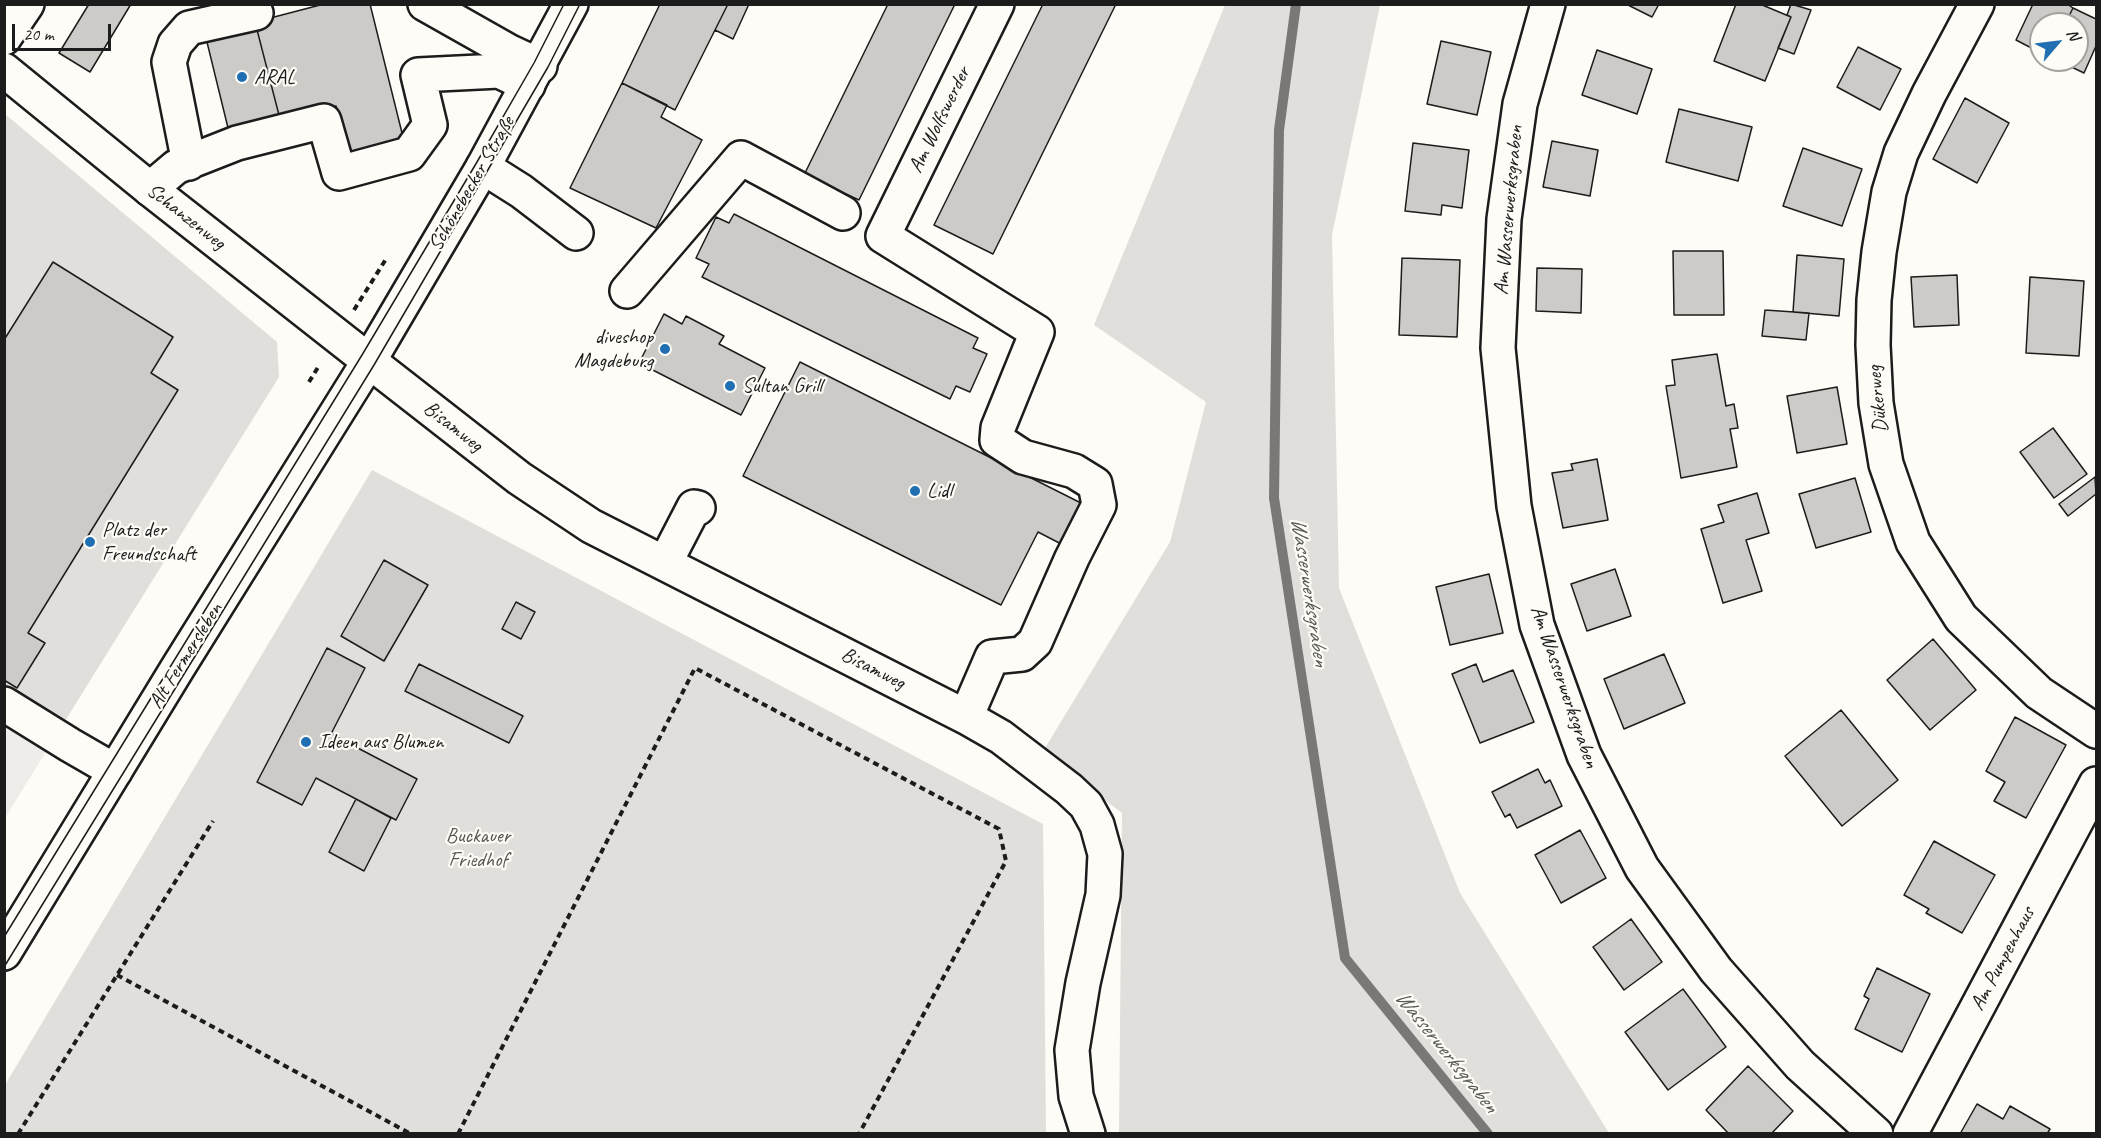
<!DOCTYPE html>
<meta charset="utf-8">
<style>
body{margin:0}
#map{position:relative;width:2101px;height:1138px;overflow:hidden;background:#fdfcf7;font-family:Caveat,sans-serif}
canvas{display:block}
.frame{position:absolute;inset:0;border:6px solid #1c1c1c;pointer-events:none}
.north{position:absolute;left:2029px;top:12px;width:60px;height:60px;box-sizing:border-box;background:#fdfcf7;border:2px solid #a3a29f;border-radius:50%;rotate:62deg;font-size:16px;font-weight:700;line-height:24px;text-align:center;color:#1c1c1c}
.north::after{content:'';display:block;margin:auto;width:21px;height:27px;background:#1f6fb2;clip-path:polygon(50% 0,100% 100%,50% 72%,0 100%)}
.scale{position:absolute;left:12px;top:24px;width:99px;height:27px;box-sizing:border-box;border:3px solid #1c1c1c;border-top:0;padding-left:8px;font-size:18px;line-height:21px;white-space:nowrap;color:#1c1c1c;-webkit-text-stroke:4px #fdfcf7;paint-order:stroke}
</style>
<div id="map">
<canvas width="2101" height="1138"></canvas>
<div class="frame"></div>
<div class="north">N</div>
<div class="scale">20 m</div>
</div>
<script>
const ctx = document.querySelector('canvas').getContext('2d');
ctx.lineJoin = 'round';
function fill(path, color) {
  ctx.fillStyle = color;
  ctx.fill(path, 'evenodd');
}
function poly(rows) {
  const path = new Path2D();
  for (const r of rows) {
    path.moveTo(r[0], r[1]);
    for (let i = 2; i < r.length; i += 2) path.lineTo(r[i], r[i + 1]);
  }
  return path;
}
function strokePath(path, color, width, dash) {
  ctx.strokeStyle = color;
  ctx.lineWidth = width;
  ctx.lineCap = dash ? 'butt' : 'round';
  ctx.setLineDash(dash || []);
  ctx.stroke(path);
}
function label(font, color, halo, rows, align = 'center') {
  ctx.font = font + ' Caveat,sans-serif';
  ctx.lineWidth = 4.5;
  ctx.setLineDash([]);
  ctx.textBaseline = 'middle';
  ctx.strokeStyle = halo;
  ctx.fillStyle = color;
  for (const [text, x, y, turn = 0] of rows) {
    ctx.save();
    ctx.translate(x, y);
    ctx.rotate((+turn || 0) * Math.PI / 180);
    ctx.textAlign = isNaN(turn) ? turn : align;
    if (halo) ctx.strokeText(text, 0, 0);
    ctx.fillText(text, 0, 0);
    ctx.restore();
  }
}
fill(poly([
 [5,707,55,737,5,818]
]), '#eeede9');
fill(poly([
 [1225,5,1380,5,1332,235,1339,588,1460,893,1609,1133,1119,1133,1122,813,1042,753,1170,542,1206,402,1094,325],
 [5,114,277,342,279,377,55,737,5,707],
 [372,470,1043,824,1046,1133,5,1134,5,1085]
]), '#e0dfdb');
strokePath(poly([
 [1296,4,1279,130,1274,498,1345,958,1488,1134]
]), '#797876', 10);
const building = poly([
 [89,4,131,4,90,72,59,53,89,4],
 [324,4,370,4,405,145,349,159,336,106,280,119,255,22,324,4],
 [660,4,728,4,675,110,622,83,660,4],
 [728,4,749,4,733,39,715,30,728,4],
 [888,4,955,4,859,200,804,175,888,4],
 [1043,4,1116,4,993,254,934,225,1043,4],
 [1626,4,1659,4,1652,17,1626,4],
 [1736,4,1760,4,1791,17,1765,81,1714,61,1736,4],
 [1791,4,1811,10,1794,54,1778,48,1791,17,1787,15,1791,4],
 [2033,4,2067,4,2073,8,2065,24,2041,24,2041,53,2016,40,2033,4],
 [2073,8,2096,19,2096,46,2084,73,2057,60,2077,60,2077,24,2065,24,2073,8],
 [255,22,280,119,229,132,205,34,255,22],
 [1441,41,1491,52,1477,115,1427,104,1441,41],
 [1858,47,1901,69,1880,110,1837,87,1858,47],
 [1597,50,1652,69,1637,114,1582,95,1597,50],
 [622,83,667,105,661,117,702,140,656,228,570,188,622,83],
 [1965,98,2009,123,1977,183,1933,159,1965,98],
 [1679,109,1752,127,1738,181,1666,162,1679,109],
 [1552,141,1598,150,1590,196,1543,187,1552,141],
 [1413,143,1469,150,1462,208,1442,205,1441,215,1405,211,1413,143],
 [1803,148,1862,169,1842,226,1783,206,1803,148],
 [734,214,978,338,973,348,987,354,970,392,956,386,950,399,702,277,709,264,696,258,716,217,729,223,734,214],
 [1673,251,1723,251,1724,315,1674,315,1673,251],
 [1797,255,1844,259,1839,316,1793,312,1797,255],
 [1402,258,1460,260,1457,337,1399,335,1402,258],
 [53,262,173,337,151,373,178,390,28,633,45,643,17,688,4,680,4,340,53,262],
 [1537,268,1582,269,1581,313,1536,311,1537,268],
 [1957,275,1959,325,1914,327,1911,277,1957,275],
 [2030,277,2084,281,2079,356,2026,353,2030,277],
 [1765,310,1809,313,1806,340,1762,336,1765,310],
 [664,314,682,324,686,316,724,336,719,344,765,368,741,415,639,363,664,314],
 [1717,354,1726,406,1734,404,1738,428,1730,429,1737,467,1681,478,1666,386,1675,385,1672,360,1717,354],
 [800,362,1087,506,1067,547,1038,532,1001,605,743,476,800,362],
 [1837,387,1847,444,1797,453,1787,396,1837,387],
 [2053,428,2087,474,2054,498,2020,452,2053,428],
 [1597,459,1608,520,1563,528,1552,473,1573,470,1571,464,1597,459],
 [2095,477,2096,494,2068,516,2059,504,2095,477],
 [1855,478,1871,532,1816,548,1799,494,1855,478],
 [1757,493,1769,533,1746,540,1762,591,1723,603,1701,529,1724,522,1718,505,1757,493],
 [384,560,428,585,384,661,341,636,384,560],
 [1615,569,1631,616,1587,631,1571,584,1615,569],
 [1489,574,1503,633,1450,645,1436,587,1489,574],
 [516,602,535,612,521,639,502,629,516,602],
 [1933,639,1976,690,1930,730,1887,680,1933,639],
 [327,648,365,668,331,734,417,779,396,820,316,778,302,805,257,782,327,648],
 [1664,654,1685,703,1624,729,1604,679,1664,654],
 [419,664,523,716,509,743,405,691,419,664],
 [1476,664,1483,682,1513,670,1534,722,1480,743,1452,674,1476,664],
 [1841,710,1898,780,1842,826,1785,756,1841,710],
 [2015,717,2066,745,2026,818,1994,801,2005,782,1986,771,2015,717],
 [1538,769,1545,783,1550,780,1562,806,1517,828,1510,814,1505,817,1492,792,1538,769],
 [356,799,391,818,364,871,329,852,356,799],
 [1580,830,1606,878,1561,903,1535,855,1580,830],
 [1934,841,1995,875,1962,933,1926,913,1929,909,1904,895,1934,841],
 [1631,919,1662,962,1624,990,1593,947,1631,919],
 [1877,968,1930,994,1902,1052,1855,1029,1869,999,1864,996,1877,968],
 [1683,989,1726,1047,1668,1090,1625,1032,1683,989],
 [1748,1066,1793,1111,1771,1134,1729,1134,1706,1110,1748,1066],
 [1977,1104,2003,1119,2010,1106,2050,1129,2047,1134,1960,1134,1977,1104]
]);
fill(building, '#cccbc8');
strokePath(building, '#1c1c1c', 1.5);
const minor = poly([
 [425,4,510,52,540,66],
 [1548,4,1520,104,1504,219,1498,348,1514,506,1537,625,1584,755,1642,868,1716,970,1800,1065,1876,1134],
 [1977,4,1929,94,1901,153,1889,192,1879,252,1874,300,1873,345,1876,403,1886,464,1913,542,1961,618,2039,693,2096,731],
 [4,38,27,4],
 [189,163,169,62,175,44,189,28,256,13],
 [483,167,521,191,576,233],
 [150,189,176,167,237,143,324,121,339,173,409,154,430,125,418,75,499,71,528,85],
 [627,291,741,158,843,213],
 [369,361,519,478,591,526,966,717,1001,737,1069,789,1086,805,1097,825,1105,854,1103,895,1083,983,1072,1050,1076,1096,1088,1134],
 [665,563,694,507,698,508],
 [4,704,70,745,115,771],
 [966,717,992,657,1022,654,1035,642,1072,558,1099,505,1095,484,1074,471,1023,457,997,440,998,428,1037,332,883,236,997,4],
 [1910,1134,2096,784]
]);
const major = poly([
 [4,70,150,189,369,361],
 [4,953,177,669,369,361,483,167,571,4]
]);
strokePath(minor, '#1c1c1c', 38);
strokePath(major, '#1c1c1c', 38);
strokePath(poly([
 [354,310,386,259],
 [309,382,320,364],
 [117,975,411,1134],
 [18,1134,213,821],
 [458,1134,695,668,999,829,1006,861,859,1134]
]), '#1c1c1c', 4, [6, 4.5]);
strokePath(minor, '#fdfcf7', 33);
strokePath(major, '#fdfcf7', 33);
strokePath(poly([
 [4,937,362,355,477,162,534,63,564,4],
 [4,967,374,365,548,67,580,4]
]), '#1c1c1c', 1.5);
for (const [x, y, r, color] of [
 [242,77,6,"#1f6fb2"],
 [665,349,6,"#1f6fb2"],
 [730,386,6,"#1f6fb2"],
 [915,491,6,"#1f6fb2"],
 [90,542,6,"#1f6fb2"],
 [306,742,6,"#1f6fb2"]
]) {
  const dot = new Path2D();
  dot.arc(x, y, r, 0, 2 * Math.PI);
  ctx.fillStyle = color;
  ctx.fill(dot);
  strokePath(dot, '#fdfcf7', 2);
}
label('21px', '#1c1c1c', '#fdfcf7', [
 ["ARAL",254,77],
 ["diveshop",653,337,"right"],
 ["Magdeburg",653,361,"right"],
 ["Sultan Grill",742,386],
 ["Lidl",927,491],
 ["Platz der",102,530],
 ["Freundschaft",102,554],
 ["Ideen aus Blumen",318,742]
], 'left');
label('21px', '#1c1c1c', '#fdfcf7', [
 ["Am Wolfswerder",940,120,-64],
 ["Schönebecker Straße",472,184,-60],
 ["Am Wasserwerksgraben",1509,210,-85],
 ["Schanzenweg",186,217,38],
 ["Dükerweg",1878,399,-96],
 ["Bisamweg",453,427,38],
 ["Alt Fermersleben",186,656,-58],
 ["Bisamweg",873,669,27],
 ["Am Wasserwerksgraben",1564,687,71],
 ["Am Pumpenhaus",2003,959,-62]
]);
label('21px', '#575655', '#fdfcf7', [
 ["Buckauer",478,836],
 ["Friedhof",478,860]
]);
label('italic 22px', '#5a5a58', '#fdfcf7', [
 ["Wasserwerksgraben",1309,592,81],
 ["Wasserwerksgraben",1446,1052,51]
]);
</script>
